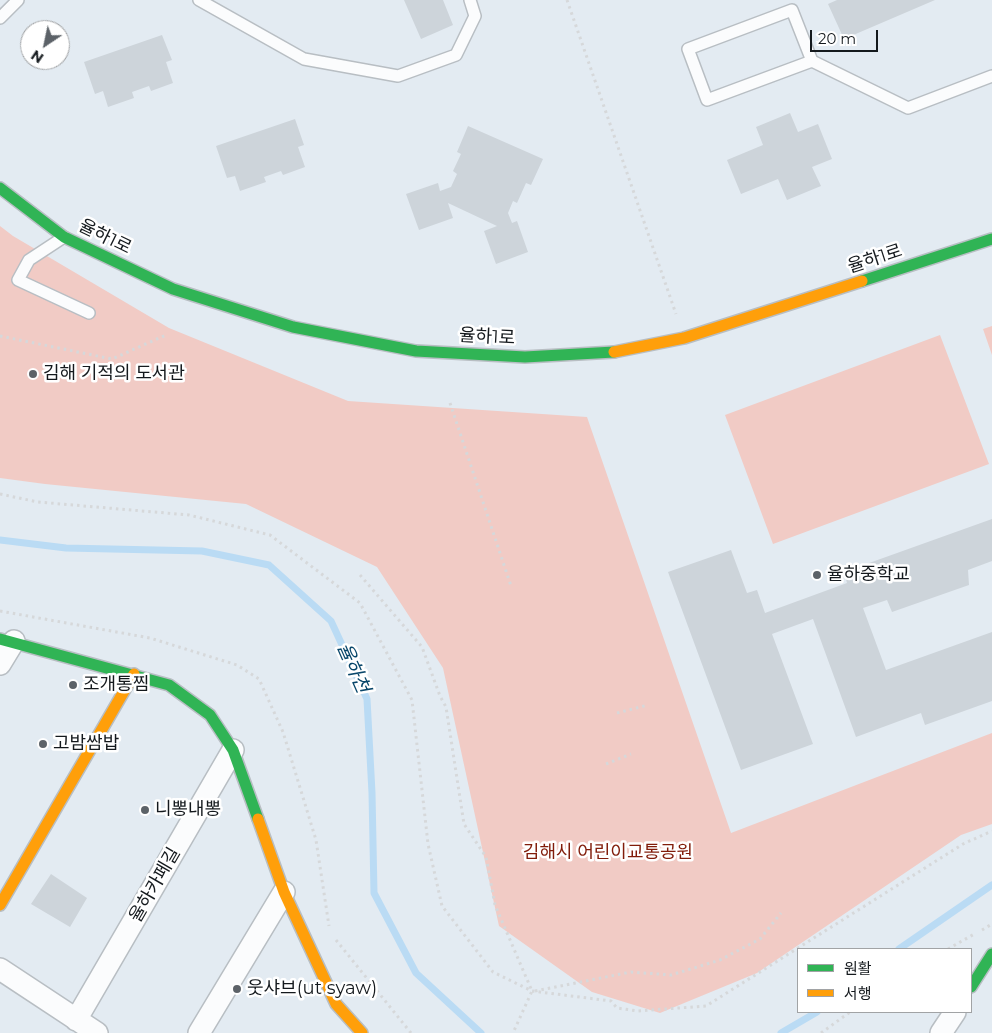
<!DOCTYPE html>
<meta charset="utf-8">
<style>
body{margin:0}
#map{position:relative;width:992px;height:1033px;overflow:hidden;background:#e3ebf2;font-family:Montserrat,"Noto Sans KR",sans-serif}
canvas{display:block}
.legend{position:absolute;left:797px;top:948px;width:175px;height:65px;box-sizing:border-box;background:#fff;border:1px solid #a1a3a5;margin:0;padding:6px 9px;list-style:none;font-size:15px;color:#14191d}
.legend li{display:flex;align-items:center;gap:10px;height:25px}
.legend b{width:25px;border:1px solid #a1a3a5}
.north{position:absolute;left:20px;top:20px;width:50px;height:50px;box-sizing:border-box;background:#fff;border:1px solid #a1a3a5;border-radius:50%;rotate:214deg;font-size:14px;font-weight:700;line-height:20px;text-align:center;color:#14191d}
.north::after{content:'';display:block;margin:auto;width:18px;height:22px;background:#5c6268;clip-path:polygon(50% 0,100% 100%,50% 72%,0 100%)}
.scale{position:absolute;left:810px;top:30px;width:68px;height:22px;box-sizing:border-box;border:2px solid #14191d;border-top:0;padding-left:6px;font-size:15px;line-height:18px;white-space:nowrap;color:#14191d;-webkit-text-stroke:4px #fff;paint-order:stroke}
</style>
<div id="map">
<canvas width="992" height="1033"></canvas>
<ul class="legend">
<li><b style="height:6px;background:#30b455"></b>원활</li>
<li><b style="height:6px;background:#ff9f0a"></b>서행</li>
</ul>
<div class="north">N</div>
<div class="scale">20 m</div>
</div>
<script>
const ctx = document.querySelector('canvas').getContext('2d');
ctx.lineJoin = 'round';
function fill(path, color) {
  ctx.fillStyle = color;
  ctx.fill(path, 'evenodd');
}
function poly(rows) {
  const path = new Path2D();
  for (const r of rows) {
    path.moveTo(r[0], r[1]);
    for (let i = 2; i < r.length; i += 2) path.lineTo(r[i], r[i + 1]);
  }
  return path;
}
function strokePath(path, color, width, dash) {
  ctx.strokeStyle = color;
  ctx.lineWidth = width;
  ctx.lineCap = dash ? 'butt' : 'round';
  ctx.setLineDash(dash || []);
  ctx.stroke(path);
}
function label(font, color, halo, rows, align = 'center') {
  ctx.font = font + ' Montserrat,"Noto Sans KR",sans-serif';
  ctx.lineWidth = 5;
  ctx.setLineDash([]);
  ctx.textBaseline = 'middle';
  ctx.strokeStyle = halo;
  ctx.fillStyle = color;
  for (const [text, x, y, turn = 0] of rows) {
    ctx.save();
    ctx.translate(x, y);
    ctx.rotate((+turn || 0) * Math.PI / 180);
    ctx.textAlign = isNaN(turn) ? turn : align;
    if (halo) ctx.strokeText(text, 0, 0);
    ctx.fillText(text, 0, 0);
    ctx.restore();
  }
}
fill(poly([
 [0,226,13,236,169,328,348,401,587,417,731,833,992,733,992,824,961,835,757,973,660,1013,592,992,499,926,443,668,377,567,246,504,45,484,0,478],
 [992,326,992,355,983,329],
 [940,335,989,464,773,544,725,415]
]), '#f1cbc5');
strokePath(poly([
 [0,540,66,548,202,551,269,565,331,621,367,699,372,793,374,893,416,973,481,1033],
 [899,949,992,885],
 [781,1033,817,1012]
]), '#badbf4', 7);
fill(poly([
 [404,0,443,0,453,25,421,39],
 [837,0,935,0,844,39,828,4],
 [162,35,172,60,166,62,173,83,151,91,149,86,132,92,134,98,108,107,103,91,95,94,84,62],
 [790,113,798,132,818,124,832,159,812,167,821,186,787,200,778,179,741,194,727,160,763,145,756,127],
 [295,119,304,145,298,147,305,167,283,175,281,171,264,177,266,182,240,191,235,176,227,178,216,146],
 [468,126,543,159,531,185,526,183,517,203,513,201,508,213,512,223,517,221,528,252,496,264,484,231,497,226,448,203,453,218,419,230,406,194,438,183,440,191,451,187,457,174,453,171,461,154,457,152],
 [992,519,992,561,968,570,969,585,892,612,887,600,863,608,886,670,992,632,992,701,925,725,921,713,856,737,813,619,772,634,813,744,741,770,668,572,731,550,747,593,757,590,765,613,847,583,844,572],
 [51,874,87,898,70,927,31,904]
]), '#cdd4da');
const lane = poly([
 [199,0,304,59,398,76,456,55,475,16,470,0],
 [0,18,18,0],
 [812,61,707,100,688,49,792,10,812,61,908,108,992,76],
 [64,237,29,260,18,280,89,313]
]);
const street = poly([
 [0,664,14,641],
 [0,969,97,1033],
 [76,1020,233,750],
 [199,1033,284,892],
 [941,1033,955,1012]
]);
const fast = poly([
 [0,188,64,237,173,289,293,327,416,351,525,357,614,352],
 [862,281,992,239],
 [0,639,169,685,210,715,233,750,258,819],
 [971,987,992,954]
]);
const slow = poly([
 [614,352,684,338,862,281],
 [258,819,284,892,336,1004,362,1033],
 [0,905,134,674]
]);
strokePath(lane, '#b8bec3', 14);
strokePath(street, '#b8bec3', 24);
strokePath(fast, '#b8bec3', 14);
strokePath(slow, '#b8bec3', 14);
strokePath(poly([
 [567,0,676,314],
 [0,336,112,359,166,335],
 [450,403,511,586],
 [0,494,38,502,189,515,270,535,360,603,412,700,428,844,442,906,493,972,532,991,611,1001,617,1008,638,1011,706,1006,963,844,992,831],
 [360,575,422,647,440,696,446,707,464,824,486,857,495,905,532,991,513,1033],
 [0,611,150,638,237,665,259,679,283,732,316,840,329,926],
 [617,713,648,705],
 [606,764,631,754],
 [982,930,992,924],
 [336,940,411,1033],
 [948,949,976,933],
 [535,991,631,972,671,975,720,960,760,939,781,913],
 [821,1033,850,1012]
]), '#d6d8da', 3, [2.5, 4]);
strokePath(lane, '#fbfcfd', 11);
strokePath(street, '#fbfcfd', 21);
strokePath(fast, '#30b455', 11);
strokePath(slow, '#ff9f0a', 11);
for (const [x, y, r, color] of [
 [33,374,5,"#5c6268"],
 [817,575,5,"#5c6268"],
 [73,685,5,"#5c6268"],
 [43,744,5,"#5c6268"],
 [145,810,5,"#5c6268"],
 [237,989,5,"#5c6268"]
]) {
  const dot = new Path2D();
  dot.arc(x, y, r, 0, 2 * Math.PI);
  ctx.fillStyle = color;
  ctx.fill(dot);
  strokePath(dot, '#fff', 2);
}
label('18px', '#14191d', '#fff', [
 ["율하1로",105,237,26],
 ["율하1로",875,259,-18],
 ["율하1로",487,337,3],
 ["율하카페길",155,885,-60]
]);
label('18px', '#14191d', '#fff', [
 ["김해 기적의 도서관",43,374],
 ["율하중학교",827,575],
 ["조개통찜",83,685],
 ["고밤쌈밥",53,744],
 ["니뽕내뽕",155,810],
 ["웃샤브(ut syaw)",247,989]
], 'left');
label('18px', '#811c0a', '#fff', [
 ["김해시 어린이교통공원",608,853]
]);
label('italic 19px', '#08466a', '#fff', [
 ["율하천",353,668,66]
]);
</script>
